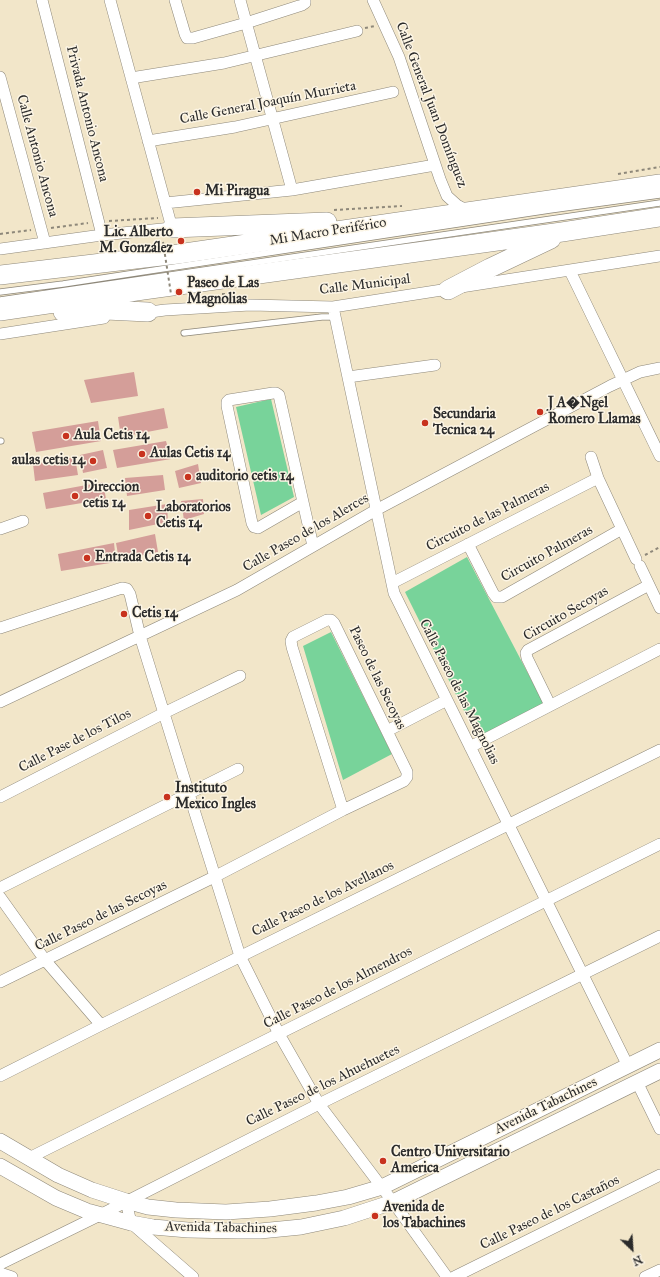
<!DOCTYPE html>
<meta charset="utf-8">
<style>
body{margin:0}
#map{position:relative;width:660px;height:1277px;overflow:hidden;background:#f2e6c9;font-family:"IM FELL Great Primer",serif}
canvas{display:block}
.north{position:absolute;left:612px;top:1229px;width:40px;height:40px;-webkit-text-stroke:3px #fcf5e5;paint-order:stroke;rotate:155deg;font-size:11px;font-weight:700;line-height:16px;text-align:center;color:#2b2b2b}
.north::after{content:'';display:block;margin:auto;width:14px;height:18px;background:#2b2b2b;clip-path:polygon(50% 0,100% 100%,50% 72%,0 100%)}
</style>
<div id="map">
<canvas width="660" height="1277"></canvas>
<div class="north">N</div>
</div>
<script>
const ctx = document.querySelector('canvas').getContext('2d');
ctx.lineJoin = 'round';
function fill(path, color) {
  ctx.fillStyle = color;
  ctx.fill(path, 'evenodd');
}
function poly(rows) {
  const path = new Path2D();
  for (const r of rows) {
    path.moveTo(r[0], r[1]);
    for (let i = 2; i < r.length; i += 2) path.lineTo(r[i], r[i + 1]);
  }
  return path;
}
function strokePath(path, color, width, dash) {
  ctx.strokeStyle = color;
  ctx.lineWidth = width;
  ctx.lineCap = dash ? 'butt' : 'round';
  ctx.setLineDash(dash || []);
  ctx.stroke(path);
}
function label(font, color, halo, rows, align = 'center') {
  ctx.font = font + ' "IM FELL Great Primer",serif';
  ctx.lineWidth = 3;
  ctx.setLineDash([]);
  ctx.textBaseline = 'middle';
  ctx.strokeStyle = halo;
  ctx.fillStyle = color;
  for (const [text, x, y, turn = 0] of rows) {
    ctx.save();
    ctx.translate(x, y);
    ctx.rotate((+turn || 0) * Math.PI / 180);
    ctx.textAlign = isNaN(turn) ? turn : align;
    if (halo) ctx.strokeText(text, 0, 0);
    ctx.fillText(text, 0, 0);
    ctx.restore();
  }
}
fill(poly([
 [271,399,294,497,261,515,236,407],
 [467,557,544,704,478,739,405,592],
 [331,632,392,754,343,780,303,646]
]), '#78d39a');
fill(poly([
 [134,372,138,396,91,403,84,380],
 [164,408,168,428,121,437,118,417],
 [98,421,101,441,36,452,32,432],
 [166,441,171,459,117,468,113,450],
 [103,450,107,468,83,473,80,455],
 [75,457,78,475,35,481,33,464],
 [198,464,201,483,179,488,175,471],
 [163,475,165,490,127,496,125,478],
 [103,482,106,499,46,509,43,493],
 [203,499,204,514,184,520,181,501],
 [167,504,168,522,129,530,129,510],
 [155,534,158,552,119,560,116,543],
 [114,543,116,562,61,571,58,554]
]), '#d49e99');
const lane = poly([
 [0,292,63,284,550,210,660,195],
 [0,300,660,203],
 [184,333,322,317,335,317],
 [0,441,1,441]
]);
const street = poly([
 [42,0,102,235],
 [175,0,185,34,187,38,193,38,246,23,302,5,305,3,305,0],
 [240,0,292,190],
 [373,0,399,57,440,179,447,196,457,205,468,211],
 [0,77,45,243],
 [131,78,224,63,357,31],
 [148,141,235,127,393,92],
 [165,203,292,190,435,165],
 [0,249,102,235,172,228,110,0],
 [570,271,660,456],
 [333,307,394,593,628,1066],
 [143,313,165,310,250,305,333,307,660,256],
 [0,334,104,318],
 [348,377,435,365],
 [591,457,598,478,636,559],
 [303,502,258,528,254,527,252,523,227,406,227,402,229,400,273,393,276,393,279,395,303,502,313,546],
 [0,529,23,521],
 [468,544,493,593,496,597,502,597,622,529],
 [640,566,660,608],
 [392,583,598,478],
 [0,628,122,588,127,589,130,594,140,636,189,794,240,956,279,1034,319,1104,393,1202,447,1277],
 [0,702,237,590,376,510,610,386,640,372,660,368],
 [550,705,527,658,526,653,528,650,649,585],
 [387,731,447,700],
 [470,747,660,649],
 [0,797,164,713,240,676],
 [0,888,238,769],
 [0,897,45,960,101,1025],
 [0,982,214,877,343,810,404,781,407,777,407,772,334,623,331,620,327,620,293,637,291,641,292,647,343,810],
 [0,1076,101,1025,660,750],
 [637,1082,660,1129],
 [29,1158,660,844],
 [126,1201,131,1223,193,1277],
 [0,1264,100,1215,319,1104,660,936],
 [0,1273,12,1277],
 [454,1277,660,1175],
 [645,1277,660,1270]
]);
const secondary = poly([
 [0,1141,58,1175,92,1190,126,1201,148,1207,176,1210,226,1212,270,1209,316,1203,348,1197,382,1187,660,1050],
 [0,1166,56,1198,87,1211,131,1223,153,1227,188,1230,238,1231,260,1231,301,1227,344,1218,393,1202,660,1071]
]);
const highway = poly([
 [172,228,327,222],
 [0,275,178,254,660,184],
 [448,290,490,268,551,239],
 [0,311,143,290,562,232,660,217],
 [63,312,106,310,148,312]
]);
strokePath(lane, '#8e887a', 7);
strokePath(street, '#8e887a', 12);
strokePath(secondary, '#8e887a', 16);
strokePath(highway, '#8e887a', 20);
strokePath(poly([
 [365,28,375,26],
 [618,174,660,167],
 [334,210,402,206],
 [109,221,158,218],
 [51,228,88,223],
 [0,234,31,230],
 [222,294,234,294],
 [645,555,660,547]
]), '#8e887a', 2, [3, 3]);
strokePath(lane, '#fff', 5.5);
strokePath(street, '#fff', 11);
strokePath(secondary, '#fff', 15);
strokePath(highway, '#fff', 19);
strokePath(poly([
 [163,242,171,294]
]), '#8e887a', 2, [3, 3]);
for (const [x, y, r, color] of [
 [197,192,4,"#c8321e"],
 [181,241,4,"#c8321e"],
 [179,292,4,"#c8321e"],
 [540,412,4,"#c8321e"],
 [425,423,4,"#c8321e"],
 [66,436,4,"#c8321e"],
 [142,454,4,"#c8321e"],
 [93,461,4,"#c8321e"],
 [188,477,4,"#c8321e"],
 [75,496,4,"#c8321e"],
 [148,516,4,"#c8321e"],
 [87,558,4,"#c8321e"],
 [124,614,4,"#c8321e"],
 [167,797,4,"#c8321e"],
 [383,1161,4,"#c8321e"],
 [375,1216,4,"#c8321e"]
]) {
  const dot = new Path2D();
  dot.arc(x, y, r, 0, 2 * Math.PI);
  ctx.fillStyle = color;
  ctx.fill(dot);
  strokePath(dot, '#fcf5e5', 1.5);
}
label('14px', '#2b2b2b', '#fcf5e5', [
 ["Calle General Joaquín Murrieta",268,103,-11],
 ["Calle General Juan Domínguez",431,105,69],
 ["Privada Antonio Ancona",87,114,76],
 ["Calle Antonio Ancona",37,156,75],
 ["Mi Macro Periférico",328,232,-9],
 ["Calle Municipal",365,285,-7],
 ["Circuito de las Palmeras",488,517,-27],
 ["Calle Paseo de los Alerces",306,533,-30],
 ["Circuito Palmeras",547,554,-29],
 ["Circuito Secoyas",566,614,-30],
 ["Paseo de las Secoyas",377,678,64],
 ["Calle Paseo de las Magnolias",459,692,63],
 ["Calle Pase de los Tilos",75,741,-27],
 ["Calle Paseo de los Avellanos",323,899,-26],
 ["Calle Paseo de las Secoyas",101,916,-26],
 ["Calle Paseo de los Almendros",338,988,-27],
 ["Calle Paseo de los Ahuehuetes",323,1086,-26],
 ["Avenida Tabachines",546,1106,-26],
 ["Calle Paseo de los Castaños",550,1213,-26],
 ["Avenida Tabachines",221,1228,1]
]);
label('bold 14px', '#2b2b2b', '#fcf5e5', [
 ["Mi Piragua",205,192],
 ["Lic. Alberto",173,233,"right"],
 ["M. González",173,249,"right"],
 ["Paseo de Las",187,284],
 ["Magnolias",187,300],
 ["J A�Ngel",548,404],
 ["Romero Llamas",548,420],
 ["Secundaria",433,415],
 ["Tecnica 24",433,431],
 ["Aula Cetis 14",74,436],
 ["Aulas Cetis 14",150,454],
 ["aulas cetis 14",85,461,"right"],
 ["auditorio cetis 14",196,477],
 ["Direccion",83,488],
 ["cetis 14",83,504],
 ["Laboratorios",156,508],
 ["Cetis 14",156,524],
 ["Entrada Cetis 14",95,558],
 ["Cetis 14",132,614],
 ["Instituto",175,789],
 ["Mexico Ingles",175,805],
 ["Centro Universitario",391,1153],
 ["America",391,1169],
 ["Avenida de",383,1208],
 ["los Tabachines",383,1224]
], 'left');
</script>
